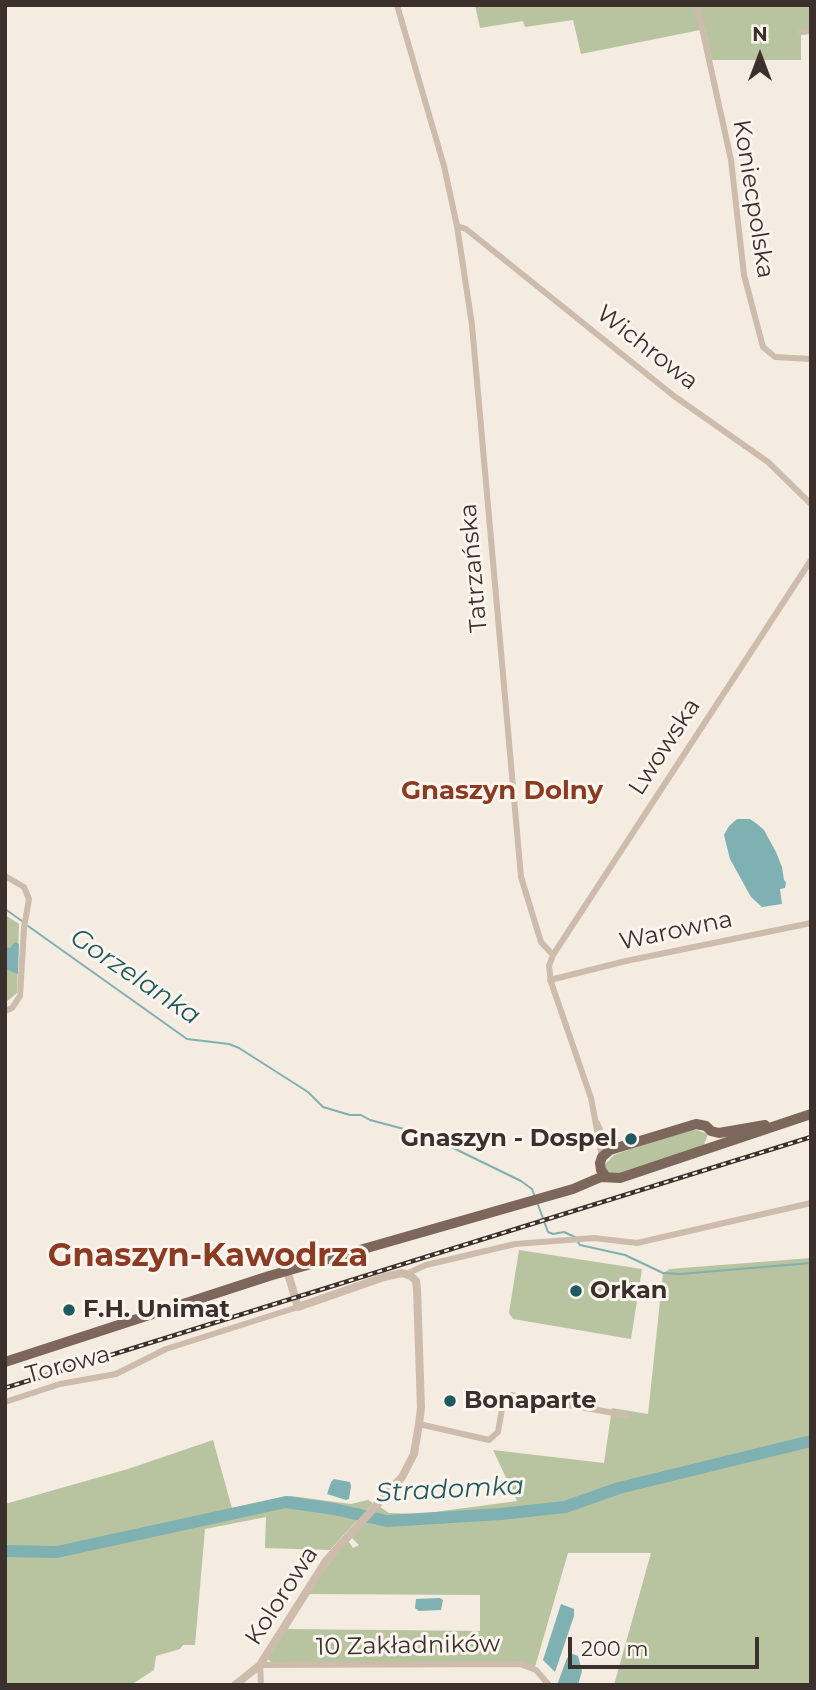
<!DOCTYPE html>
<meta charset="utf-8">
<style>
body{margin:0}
#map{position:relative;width:816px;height:1690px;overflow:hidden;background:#f4ebe1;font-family:Montserrat,sans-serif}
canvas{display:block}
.frame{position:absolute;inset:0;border:7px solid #3b302b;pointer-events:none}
.north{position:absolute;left:725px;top:21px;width:70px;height:70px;-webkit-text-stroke:5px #fbf5ee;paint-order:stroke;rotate:0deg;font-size:19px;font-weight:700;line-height:28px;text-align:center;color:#3b302b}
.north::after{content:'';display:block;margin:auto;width:24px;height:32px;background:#3b302b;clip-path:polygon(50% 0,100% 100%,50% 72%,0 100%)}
.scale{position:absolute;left:568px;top:1637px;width:191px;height:32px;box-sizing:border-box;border:4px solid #3b302b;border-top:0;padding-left:9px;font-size:21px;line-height:24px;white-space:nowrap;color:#3b302b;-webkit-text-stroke:5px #fbf5ee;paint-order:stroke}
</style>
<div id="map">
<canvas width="816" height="1690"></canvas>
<div class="frame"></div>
<div class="north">N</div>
<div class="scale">200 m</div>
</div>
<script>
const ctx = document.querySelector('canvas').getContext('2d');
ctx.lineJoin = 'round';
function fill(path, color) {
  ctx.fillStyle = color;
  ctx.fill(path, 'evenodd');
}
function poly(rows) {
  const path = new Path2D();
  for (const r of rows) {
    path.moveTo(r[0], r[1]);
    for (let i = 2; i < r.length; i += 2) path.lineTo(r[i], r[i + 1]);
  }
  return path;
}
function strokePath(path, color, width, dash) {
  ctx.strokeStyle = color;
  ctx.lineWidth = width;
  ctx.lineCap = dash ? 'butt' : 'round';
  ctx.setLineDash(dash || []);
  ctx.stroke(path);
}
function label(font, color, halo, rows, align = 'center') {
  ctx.font = font + ' Montserrat,sans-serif';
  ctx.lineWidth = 6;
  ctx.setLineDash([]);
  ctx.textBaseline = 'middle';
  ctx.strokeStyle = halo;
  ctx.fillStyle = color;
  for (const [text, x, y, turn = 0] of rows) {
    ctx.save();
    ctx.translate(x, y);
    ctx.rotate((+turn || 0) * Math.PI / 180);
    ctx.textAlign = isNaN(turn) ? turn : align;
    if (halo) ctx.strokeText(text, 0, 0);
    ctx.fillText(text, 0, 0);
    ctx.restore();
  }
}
fill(poly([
 [475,5,811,5,811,31,801,32,801,60,712,60,705,29,581,54,573,20,525,27,523,21,480,28],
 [5,915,19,924,17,993,5,1003],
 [691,1128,708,1134,704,1145,620,1175,606,1172,605,1164,614,1155],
 [519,1250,642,1269,631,1339,513,1319,509,1313],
 [811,1258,811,1685,614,1685,651,1553,568,1553,535,1667,272,1663,268,1659,285,1629,480,1631,480,1595,307,1594,347,1539,353,1548,359,1545,350,1536,379,1506,389,1513,420,1514,517,1501,493,1450,604,1463,612,1408,648,1414,663,1273,670,1269],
 [213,1440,232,1508,291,1496,351,1504,368,1500,373,1503,330,1550,265,1548,266,1517,205,1529,195,1645,183,1645,180,1649,156,1656,154,1670,131,1685,5,1685,5,1504,128,1469]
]), '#b8c4a0');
fill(poly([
 [737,819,750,819,757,824,764,830,776,852,782,867,784,880,786,882,785,888,780,889,782,904,762,907,751,897,730,859,724,835,729,826],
 [15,942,19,944,18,974,5,969,5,947,10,948],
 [334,1479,350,1482,351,1486,349,1499,346,1500,327,1494,331,1482],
 [440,1598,443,1600,441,1610,419,1611,415,1608,416,1599],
 [561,1604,574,1609,574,1616,555,1672,543,1660],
 [573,1654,578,1656,582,1671,578,1685,557,1685,567,1658]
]), '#7fb0b2');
strokePath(poly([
 [5,909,22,921],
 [28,926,187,1039,229,1044,239,1048,308,1092,323,1107,350,1115,361,1115,370,1120,419,1133,443,1143,521,1181,532,1189,535,1197],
 [537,1202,548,1232,553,1234,564,1232,575,1237],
 [578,1242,580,1245,625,1255,663,1273,680,1274,811,1263]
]), '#7fb0b2', 2);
strokePath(poly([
 [5,1551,57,1552,286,1502,334,1509,387,1521,501,1514,565,1507,619,1488,811,1441]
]), '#7fb0b2', 12);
strokePath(poly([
 [397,5,444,166,457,226,472,325,521,877,541,942,553,955],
 [697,5,731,160,744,275,763,347,775,357,811,359],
 [801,32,811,31],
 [457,226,466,229,674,396,768,462,811,504],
 [5,876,24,887,29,899,24,928,20,996,12,1008,5,1011],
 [550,980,626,961,811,923],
 [597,1123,605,1141,613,1148],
 [602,1157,591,1098,551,982,549,966,553,955,811,560],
 [406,1274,426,1265,515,1244,594,1238,637,1243,811,1203],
 [5,1402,60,1384,116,1374,166,1349,298,1307],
 [419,1424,489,1440,498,1432,503,1403,505,1398,511,1395,626,1415],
 [261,1685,260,1665,520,1664,536,1670,549,1685]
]), '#cdbbac', 6);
strokePath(poly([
 [235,1685,260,1665,326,1561,402,1477,414,1454,419,1424,421,1408,417,1289,416,1281,411,1276,402,1273,384,1277,298,1307,289,1277]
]), '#cdbbac', 8);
strokePath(poly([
 [606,1177,601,1170,600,1163,602,1157,610,1150,696,1124,706,1126,711,1131,719,1133,765,1125],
 [5,1362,269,1276,573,1189,601,1177,620,1178,811,1114]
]), '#7d675c', 10);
const rail = poly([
 [5,1388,811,1137]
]);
strokePath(rail, '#3b302b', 4.5);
strokePath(rail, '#fbf5ee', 2, [5]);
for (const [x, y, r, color] of [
 [631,1139,7,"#1f5a5e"],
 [576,1291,7,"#1f5a5e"],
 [69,1310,7,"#1f5a5e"],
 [450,1401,7,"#1f5a5e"]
]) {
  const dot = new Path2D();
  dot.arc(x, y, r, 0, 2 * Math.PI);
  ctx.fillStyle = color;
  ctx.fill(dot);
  strokePath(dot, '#fbf5ee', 2.5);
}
label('24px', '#3b302b', '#fbf5ee', [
 ["Koniecpolska",753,199,81],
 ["Wichrowa",647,348,38],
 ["Tatrzańska",474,568,-95],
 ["Lwowska",665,747,-57],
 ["Warowna",676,931,-12],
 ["Torowa",68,1365,-15],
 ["Kolorowa",282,1596,-57],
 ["10 Zakładników",408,1646,-1]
]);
label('bold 24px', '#3b302b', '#fbf5ee', [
 ["Gnaszyn - Dospel",617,1139,"right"],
 ["Orkan",590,1291],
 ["F.H. Unimat",83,1310],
 ["Bonaparte",464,1401]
], 'left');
label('bold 26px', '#8c3b22', '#fbf5ee', [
 ["Gnaszyn Dolny",502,791]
]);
label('italic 26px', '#1f5a5e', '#fbf5ee', [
 ["Gorzelanka",135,977,34],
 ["Stradomka",450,1490,-3]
]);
label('bold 32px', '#8c3b22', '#fbf5ee', [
 ["Gnaszyn-Kawodrza",208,1257]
]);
</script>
